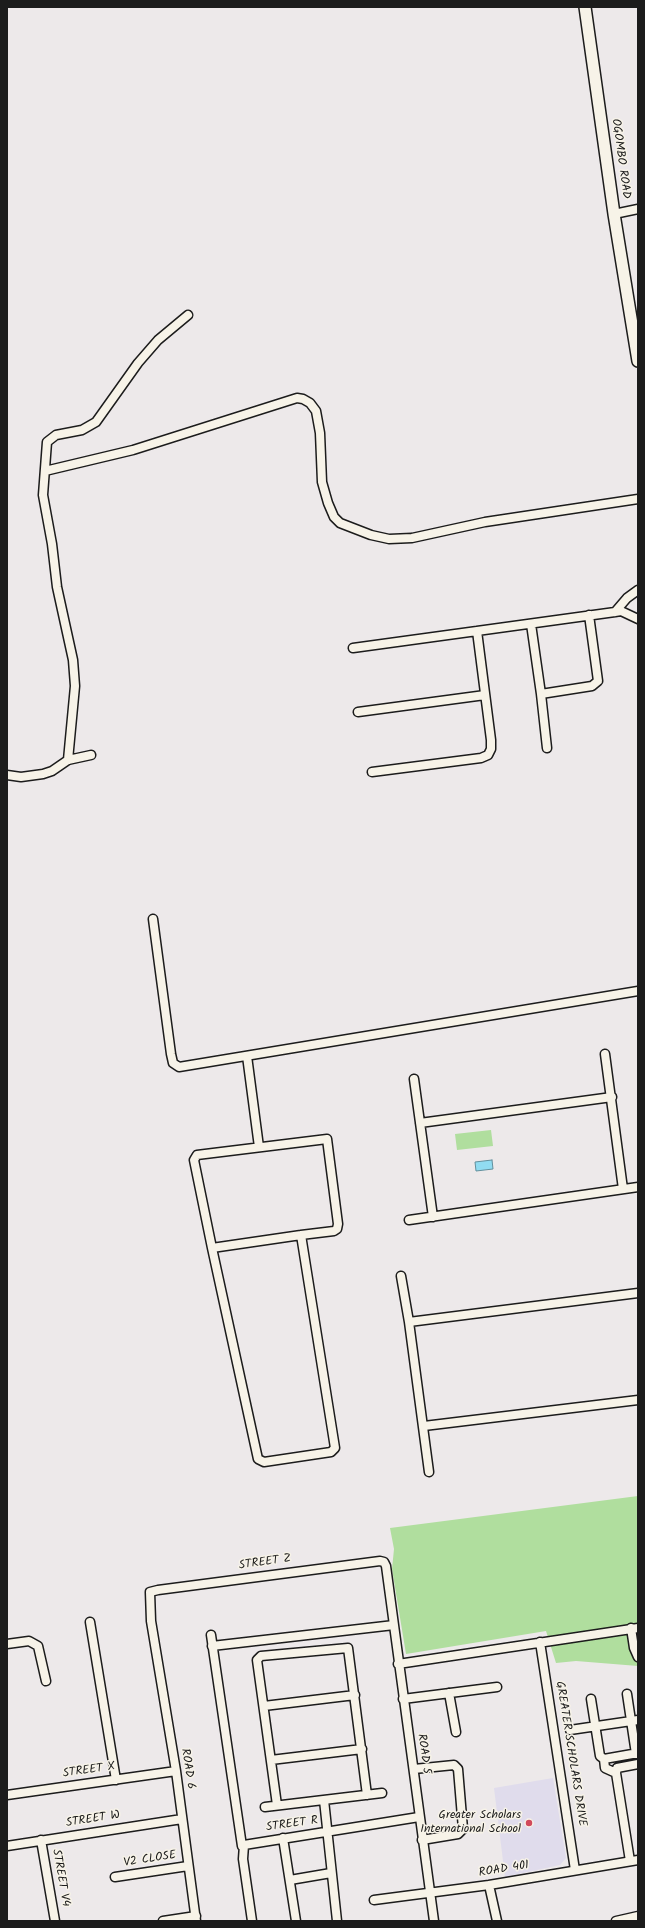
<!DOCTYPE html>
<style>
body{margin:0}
#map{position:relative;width:645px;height:1928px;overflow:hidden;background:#ede9ea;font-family:Kalam,sans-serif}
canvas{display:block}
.frame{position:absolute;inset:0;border:8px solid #1c1c1c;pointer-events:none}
</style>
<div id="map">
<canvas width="645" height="1928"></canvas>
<div class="frame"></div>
</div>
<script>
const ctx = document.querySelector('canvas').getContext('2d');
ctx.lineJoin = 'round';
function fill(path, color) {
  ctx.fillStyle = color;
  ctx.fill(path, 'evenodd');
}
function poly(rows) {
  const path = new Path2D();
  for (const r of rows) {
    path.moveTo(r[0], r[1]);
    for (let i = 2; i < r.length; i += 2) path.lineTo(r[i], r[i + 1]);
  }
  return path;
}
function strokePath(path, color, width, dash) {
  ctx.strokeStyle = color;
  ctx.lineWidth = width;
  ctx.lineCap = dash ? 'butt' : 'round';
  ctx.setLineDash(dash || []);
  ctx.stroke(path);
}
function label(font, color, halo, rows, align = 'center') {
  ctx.font = font + ' Kalam,sans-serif';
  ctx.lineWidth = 3;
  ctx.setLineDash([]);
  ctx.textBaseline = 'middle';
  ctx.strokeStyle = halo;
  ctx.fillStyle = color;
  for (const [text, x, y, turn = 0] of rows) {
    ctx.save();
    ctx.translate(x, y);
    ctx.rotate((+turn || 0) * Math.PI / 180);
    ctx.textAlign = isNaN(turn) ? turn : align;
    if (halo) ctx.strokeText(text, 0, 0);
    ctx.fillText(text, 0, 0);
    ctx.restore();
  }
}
fill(poly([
 [553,1778,566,1858,560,1865,505,1877,494,1788]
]), '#e0dcec');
fill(poly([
 [491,1130,493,1146,457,1150,455,1134],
 [638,1496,638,1666,576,1661,556,1663,546,1631,406,1654,392,1569,394,1549,390,1528]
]), '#b0de9e');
const water = poly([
 [492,1160,493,1169,476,1171,475,1162,492,1160]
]);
fill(water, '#91dcf1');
strokePath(water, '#628f9c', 1);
const street = poly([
 [614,214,638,209],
 [45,471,133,450,297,398,303,399,310,403,316,411,320,433,322,482,328,503,334,517,340,523,371,535,389,539,412,538,485,522,638,499],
 [615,612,627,598,638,590],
 [531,624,541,694,592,686,598,681,589,615],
 [353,648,477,631],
 [541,694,547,748],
 [358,712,485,695],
 [68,760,75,686,73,660,57,587,52,544,43,495,47,442,56,435,82,430,96,422,138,363,158,340,188,315],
 [372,772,481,758,488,755,491,749,491,740,477,631,615,612,621,611,638,619],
 [7,775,21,777,43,774,52,771,68,760,91,755],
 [153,919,171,1054,173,1063,179,1067,638,991],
 [605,1054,623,1189],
 [247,1056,259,1147],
 [414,1079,433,1217],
 [420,1123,612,1097],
 [409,1220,638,1187],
 [212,1248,301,1235,334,1231,337,1229,338,1224,327,1139,197,1155,194,1160,212,1248,258,1459,264,1462,331,1452,335,1448,301,1235],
 [401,1276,409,1322,429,1472],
 [409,1322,638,1293],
 [424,1426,638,1400],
 [90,1622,116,1780],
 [631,1628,634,1648,638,1657],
 [211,1635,242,1846],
 [540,1642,575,1870],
 [7,1644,29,1641,38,1646,46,1681],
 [212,1646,394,1625],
 [398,1664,638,1628],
 [449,1693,456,1732],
 [627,1694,636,1754],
 [403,1699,497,1687],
 [591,1699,600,1756,604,1759,638,1753],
 [264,1706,355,1695],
 [570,1730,638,1720],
 [604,1759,605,1768,616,1773],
 [271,1760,362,1749],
 [414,1769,454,1765,458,1769,463,1829,458,1834,422,1840],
 [7,1795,176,1771],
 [324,1800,337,1921],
 [277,1805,257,1660,261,1656,348,1648,367,1795],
 [265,1807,382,1793],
 [283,1838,296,1921],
 [41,1840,55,1921],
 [7,1846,182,1819],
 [630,1861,616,1773,617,1768,638,1764],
 [115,1877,188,1866],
 [290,1880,331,1873],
 [489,1885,497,1921],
 [374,1900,489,1885,638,1860],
 [163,1921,196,1916],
 [196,1921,176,1771,151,1621,150,1592,158,1590,380,1561,384,1562,386,1566,434,1921],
 [252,1921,243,1859,244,1845,419,1817],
 [616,1921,638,1916]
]);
const secondary = poly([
 [585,7,614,214,638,361]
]);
strokePath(street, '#1c1c1c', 11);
strokePath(secondary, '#1c1c1c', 14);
strokePath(street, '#f7f3e8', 8);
strokePath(secondary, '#f7f3e8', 11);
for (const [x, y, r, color] of [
 [529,1823,4,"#d1495b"]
]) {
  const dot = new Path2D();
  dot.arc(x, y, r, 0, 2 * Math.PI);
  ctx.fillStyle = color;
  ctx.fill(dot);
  strokePath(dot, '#f7f3e8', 1.5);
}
label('12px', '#1c1c1c', '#f7f3e8', [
 ["OGOMBO ROAD",620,159,82],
 ["STREET Z",265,1563,-8],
 ["ROAD 5",423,1754,82],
 ["GREATER SCHOLARS DRIVE",570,1754,81],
 ["ROAD 6",187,1769,81],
 ["STREET X",89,1771,-8],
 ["STREET W",93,1820,-9],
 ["STREET R",292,1825,-8],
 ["V2 CLOSE",150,1860,-9],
 ["ROAD 401",504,1870,-9],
 ["STREET V4",60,1878,80]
]);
label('12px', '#1c1c1c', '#f7f3e8', [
 ["Greater Scholars",521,1816],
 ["International School",521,1830]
], 'right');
</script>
